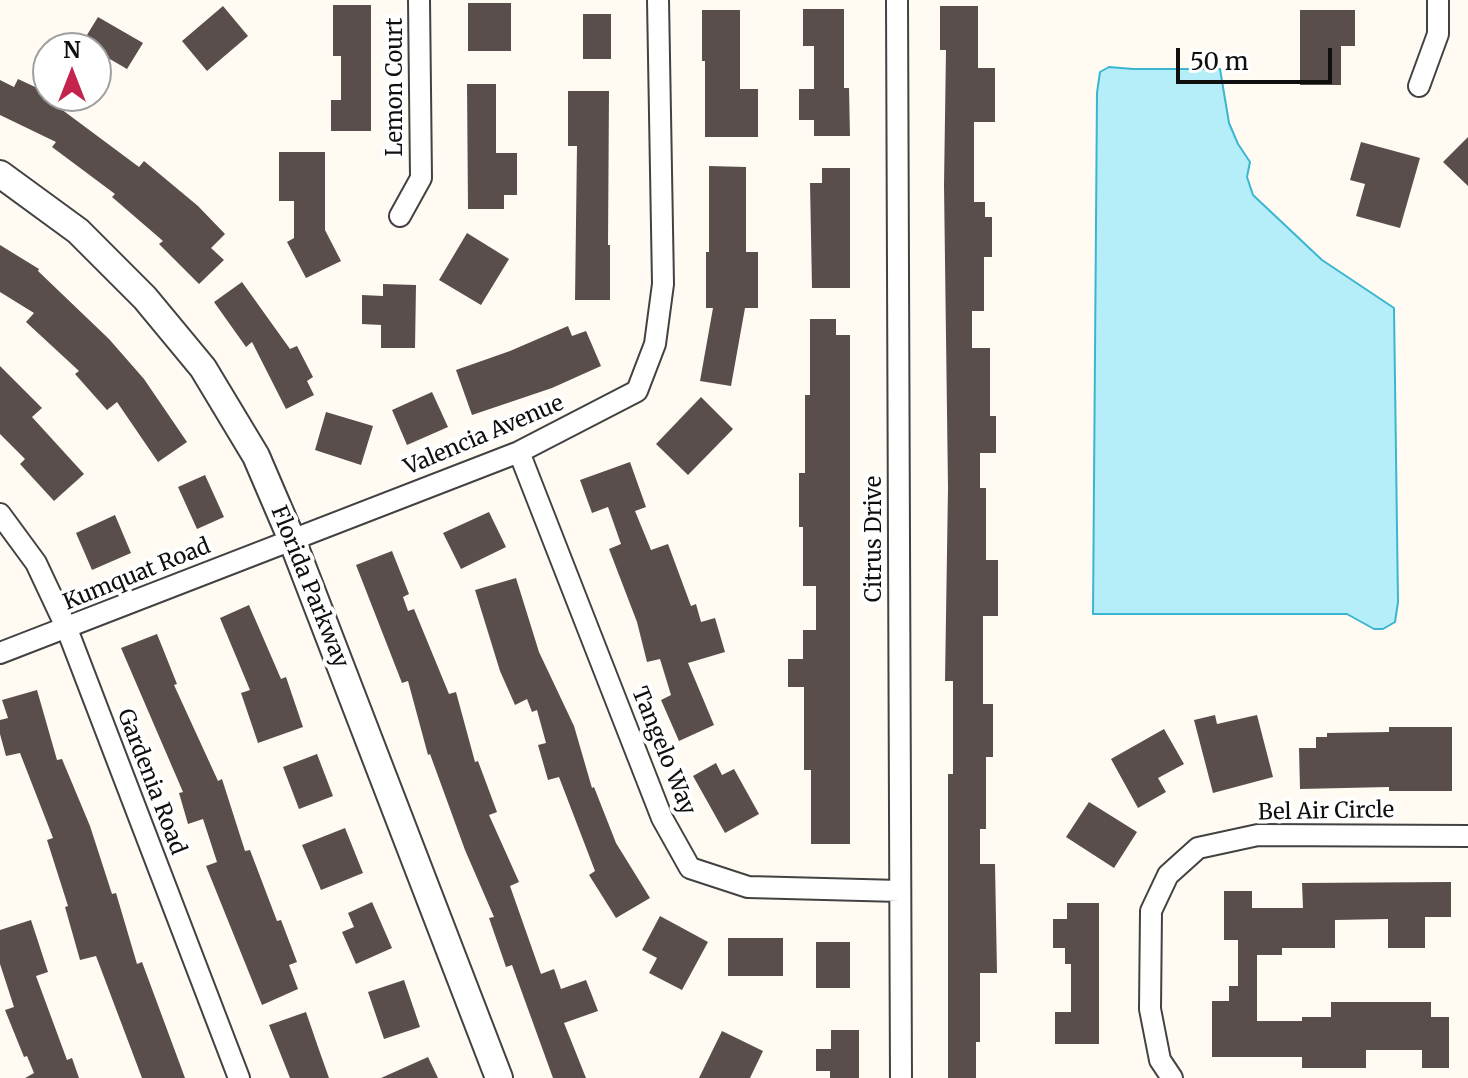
<!DOCTYPE html>
<style>
body{margin:0}
#map{position:relative;width:1468px;height:1078px;overflow:hidden;background:#fffaf2;font-family:Merriweather,serif}
canvas{display:block}
.north{position:absolute;left:32px;top:32px;width:80px;height:80px;box-sizing:border-box;background:#fff;border:2px solid #9f9f9f;border-radius:50%;rotate:0deg;font-size:22px;font-weight:700;line-height:32px;text-align:center;color:#0f0f0f}
.north::after{content:'';display:block;margin:auto;width:28px;height:36px;background:#c4234e;clip-path:polygon(50% 0,100% 100%,50% 72%,0 100%)}
.scale{position:absolute;left:1176px;top:48px;width:156px;height:36px;box-sizing:border-box;border:4px solid #0f0f0f;border-top:0;padding-left:10px;font-size:24px;line-height:28px;white-space:nowrap;color:#0f0f0f;-webkit-text-stroke:6px #fff;paint-order:stroke}
</style>
<div id="map">
<canvas width="1468" height="1078"></canvas>
<div class="north">N</div>
<div class="scale">50 m</div>
</div>
<script>
const ctx = document.querySelector('canvas').getContext('2d');
ctx.lineJoin = 'round';
function fill(path, color) {
  ctx.fillStyle = color;
  ctx.fill(path, 'evenodd');
}
function poly(rows) {
  const path = new Path2D();
  for (const r of rows) {
    path.moveTo(r[0], r[1]);
    for (let i = 2; i < r.length; i += 2) path.lineTo(r[i], r[i + 1]);
  }
  return path;
}
function strokePath(path, color, width, dash) {
  ctx.strokeStyle = color;
  ctx.lineWidth = width;
  ctx.lineCap = dash ? 'butt' : 'round';
  ctx.setLineDash(dash || []);
  ctx.stroke(path);
}
function label(font, color, halo, rows, align = 'center') {
  ctx.font = font + ' Merriweather,serif';
  ctx.lineWidth = 8;
  ctx.setLineDash([]);
  ctx.textBaseline = 'middle';
  ctx.strokeStyle = halo;
  ctx.fillStyle = color;
  for (const [text, x, y, turn = 0] of rows) {
    ctx.save();
    ctx.translate(x, y);
    ctx.rotate((+turn || 0) * Math.PI / 180);
    ctx.textAlign = isNaN(turn) ? turn : align;
    if (halo) ctx.strokeText(text, 0, 0);
    ctx.fillText(text, 0, 0);
    ctx.restore();
  }
}
const water = poly([
 [1109,67,1133,69,1220,69,1229,123,1238,144,1250,162,1247,177,1253,195,1322,260,1394,308,1398,602,1395,622,1383,629,1374,629,1347,614,1093,614,1097,93,1100,72,1109,67]
]);
fill(water, '#b5eef8');
strokePath(water, '#3ab6d1', 2);
fill(poly([
 [468,3,511,3,511,51,468,51],
 [333,5,371,5,371,131,331,131,331,100,341,100,341,56,333,56],
 [223,6,248,36,207,71,182,41],
 [940,6,978,6,978,68,995,68,995,122,974,122,974,202,985,202,985,217,992,217,992,257,984,257,984,311,972,311,972,348,990,348,990,416,996,416,996,453,980,453,980,488,986,488,986,560,998,560,998,616,983,616,983,704,993,704,993,757,986,757,986,829,980,829,980,864,995,864,997,973,980,973,980,1042,976,1042,976,1078,948,1078,948,774,953,774,953,681,945,681,948,488,944,185,946,50,940,50],
 [803,9,844,9,844,88,849,88,850,136,814,136,814,120,799,120,799,89,814,89,814,46,803,46],
 [702,10,740,10,740,89,758,89,758,137,705,137,705,61,702,61],
 [1300,10,1355,10,1355,46,1341,46,1341,85,1300,85],
 [583,14,611,14,611,59,583,59],
 [98,17,143,43,127,69,96,51,96,48,82,43],
 [18,79,48,93,48,96,56,97,53,103,139,167,144,161,198,206,225,234,211,248,224,260,199,284,159,244,163,241,112,197,115,194,52,147,56,142,0,115,0,80,14,87],
 [467,84,496,84,496,153,517,153,517,195,504,195,504,209,468,209],
 [568,91,609,91,608,245,610,245,610,300,575,300,577,146,568,146],
 [1468,137,1468,186,1443,162],
 [1361,142,1420,158,1400,228,1356,216,1365,184,1350,180],
 [279,152,325,152,325,230,341,261,306,278,287,242,294,238,294,201,279,201],
 [709,166,746,167,746,252,758,252,758,308,745,308,731,386,700,381,713,308,706,308,706,252,709,252],
 [822,168,850,168,850,288,812,288,810,183,822,183],
 [467,233,509,259,481,305,439,280],
 [0,245,39,269,38,271,109,339,144,379,187,442,158,462,117,402,107,410,75,374,79,371,26,322,34,313,0,292],
 [242,282,290,349,297,346,313,377,307,381,314,395,286,409,252,342,246,347,214,302],
 [383,284,416,285,415,348,381,348,381,325,362,324,362,295,383,296],
 [810,319,836,319,836,335,850,335,850,844,811,844,811,770,804,770,804,687,788,687,788,659,803,659,803,630,816,630,816,586,803,586,803,527,799,527,799,473,805,473,805,395,810,395],
 [568,326,572,336,586,331,601,366,552,388,472,415,456,370,510,351],
 [0,366,42,408,32,417,84,474,54,501,20,464,25,459,0,434],
 [432,392,448,427,407,445,392,410],
 [701,397,733,429,688,475,656,444],
 [326,412,373,426,361,465,315,450],
 [630,462,646,507,635,511,651,550,668,544,691,606,696,604,701,622,715,618,725,652,688,663,714,725,679,741,661,700,671,695,660,659,647,662,637,622,609,549,621,544,608,507,592,513,580,480],
 [205,475,224,517,197,529,178,487],
 [489,512,506,547,461,569,443,533],
 [115,515,131,553,92,570,76,533],
 [392,551,409,594,403,597,408,611,414,609,449,694,456,692,475,762,478,761,497,812,489,815,519,882,510,886,541,974,554,969,561,989,586,980,598,1011,564,1023,586,1078,553,1078,512,965,506,967,489,918,494,917,465,850,430,754,428,755,408,681,402,683,356,565],
 [516,578,539,652,574,726,592,788,594,787,616,843,650,898,616,918,589,875,595,871,559,777,548,780,538,745,546,743,537,710,532,712,527,699,515,705,500,671,475,590],
 [249,605,281,679,286,677,303,727,258,743,241,693,250,690,220,618],
 [157,634,177,684,174,685,218,781,222,779,245,851,250,850,277,921,281,920,297,962,289,965,298,989,262,1005,206,866,217,862,203,819,188,824,179,793,183,792,121,648],
 [37,690,57,760,62,759,90,826,112,894,116,893,137,964,142,962,185,1078,142,1078,96,956,80,960,65,907,68,906,47,840,53,838,20,753,6,756,0,734,0,720,8,718,2,700],
 [1215,715,1217,724,1257,715,1273,777,1213,793,1194,720],
 [1389,727,1452,727,1452,791,1389,791,1389,787,1300,789,1299,748,1316,748,1316,737,1327,737,1327,733,1389,732],
 [1164,729,1184,764,1158,778,1166,792,1138,808,1111,759],
 [317,754,333,796,299,809,283,767],
 [716,763,722,775,734,769,759,814,725,833,693,776],
 [1089,802,1137,832,1114,868,1066,837],
 [345,828,363,873,321,890,302,845],
 [1451,882,1451,917,1425,917,1425,948,1388,948,1388,919,1335,920,1335,948,1282,948,1282,955,1257,955,1257,1021,1302,1021,1302,1017,1331,1017,1331,1002,1431,1002,1431,1017,1449,1017,1449,1068,1422,1068,1422,1050,1366,1050,1366,1068,1302,1068,1302,1057,1212,1057,1212,1001,1229,1001,1229,986,1238,986,1238,940,1224,940,1224,891,1252,891,1252,908,1303,908,1302,883],
 [372,902,392,948,356,964,342,932,354,927,348,913],
 [1067,903,1099,903,1099,1044,1055,1044,1055,1012,1071,1012,1071,964,1065,964,1065,948,1053,948,1053,919,1067,919],
 [660,916,708,942,682,990,649,973,657,958,642,950],
 [31,920,48,972,36,976,67,1060,72,1058,79,1078,25,1078,34,1073,27,1056,24,1057,5,1010,14,1007,0,964,0,930],
 [728,938,783,938,783,976,728,976],
 [816,942,850,942,850,988,816,988],
 [404,980,420,1027,384,1039,368,992],
 [306,1012,318,1047,329,1078,290,1078,269,1025],
 [831,1030,859,1030,859,1078,830,1078,830,1071,816,1071,816,1049,831,1049],
 [722,1031,763,1051,750,1078,699,1078],
 [428,1057,438,1078,381,1078]
]), '#594e4b');
const minor = poly([
 [897,0,901,1078],
 [1419,86,1438,34,1438,0],
 [400,216,421,178,419,0],
 [519,452,662,818,690,868,748,887,900,891],
 [0,514,36,563,67,629,239,1078],
 [0,653,519,452,637,391,655,344,663,284,658,0],
 [1172,1078,1160,1060,1150,1009,1151,911,1168,875,1198,848,1258,835,1468,836]
]);
const tertiary = poly([
 [0,174,78,231,145,298,203,368,256,456,292,540,499,1078]
]);
strokePath(minor, '#424242', 24);
strokePath(tertiary, '#424242', 30);
strokePath(minor, '#fff', 20);
strokePath(tertiary, '#fff', 26);
label('22px', '#0f0f0f', '#fff', [
 ["Lemon Court",396,87,-90],
 ["Valencia Avenue",484,436,-23],
 ["Citrus Drive",875,539,-90],
 ["Kumquat Road",137,575,-22],
 ["Florida Parkway",309,587,68],
 ["Tangelo Way",663,751,68],
 ["Gardenia Road",151,782,69],
 ["Bel Air Circle",1326,812,-1]
]);
</script>
